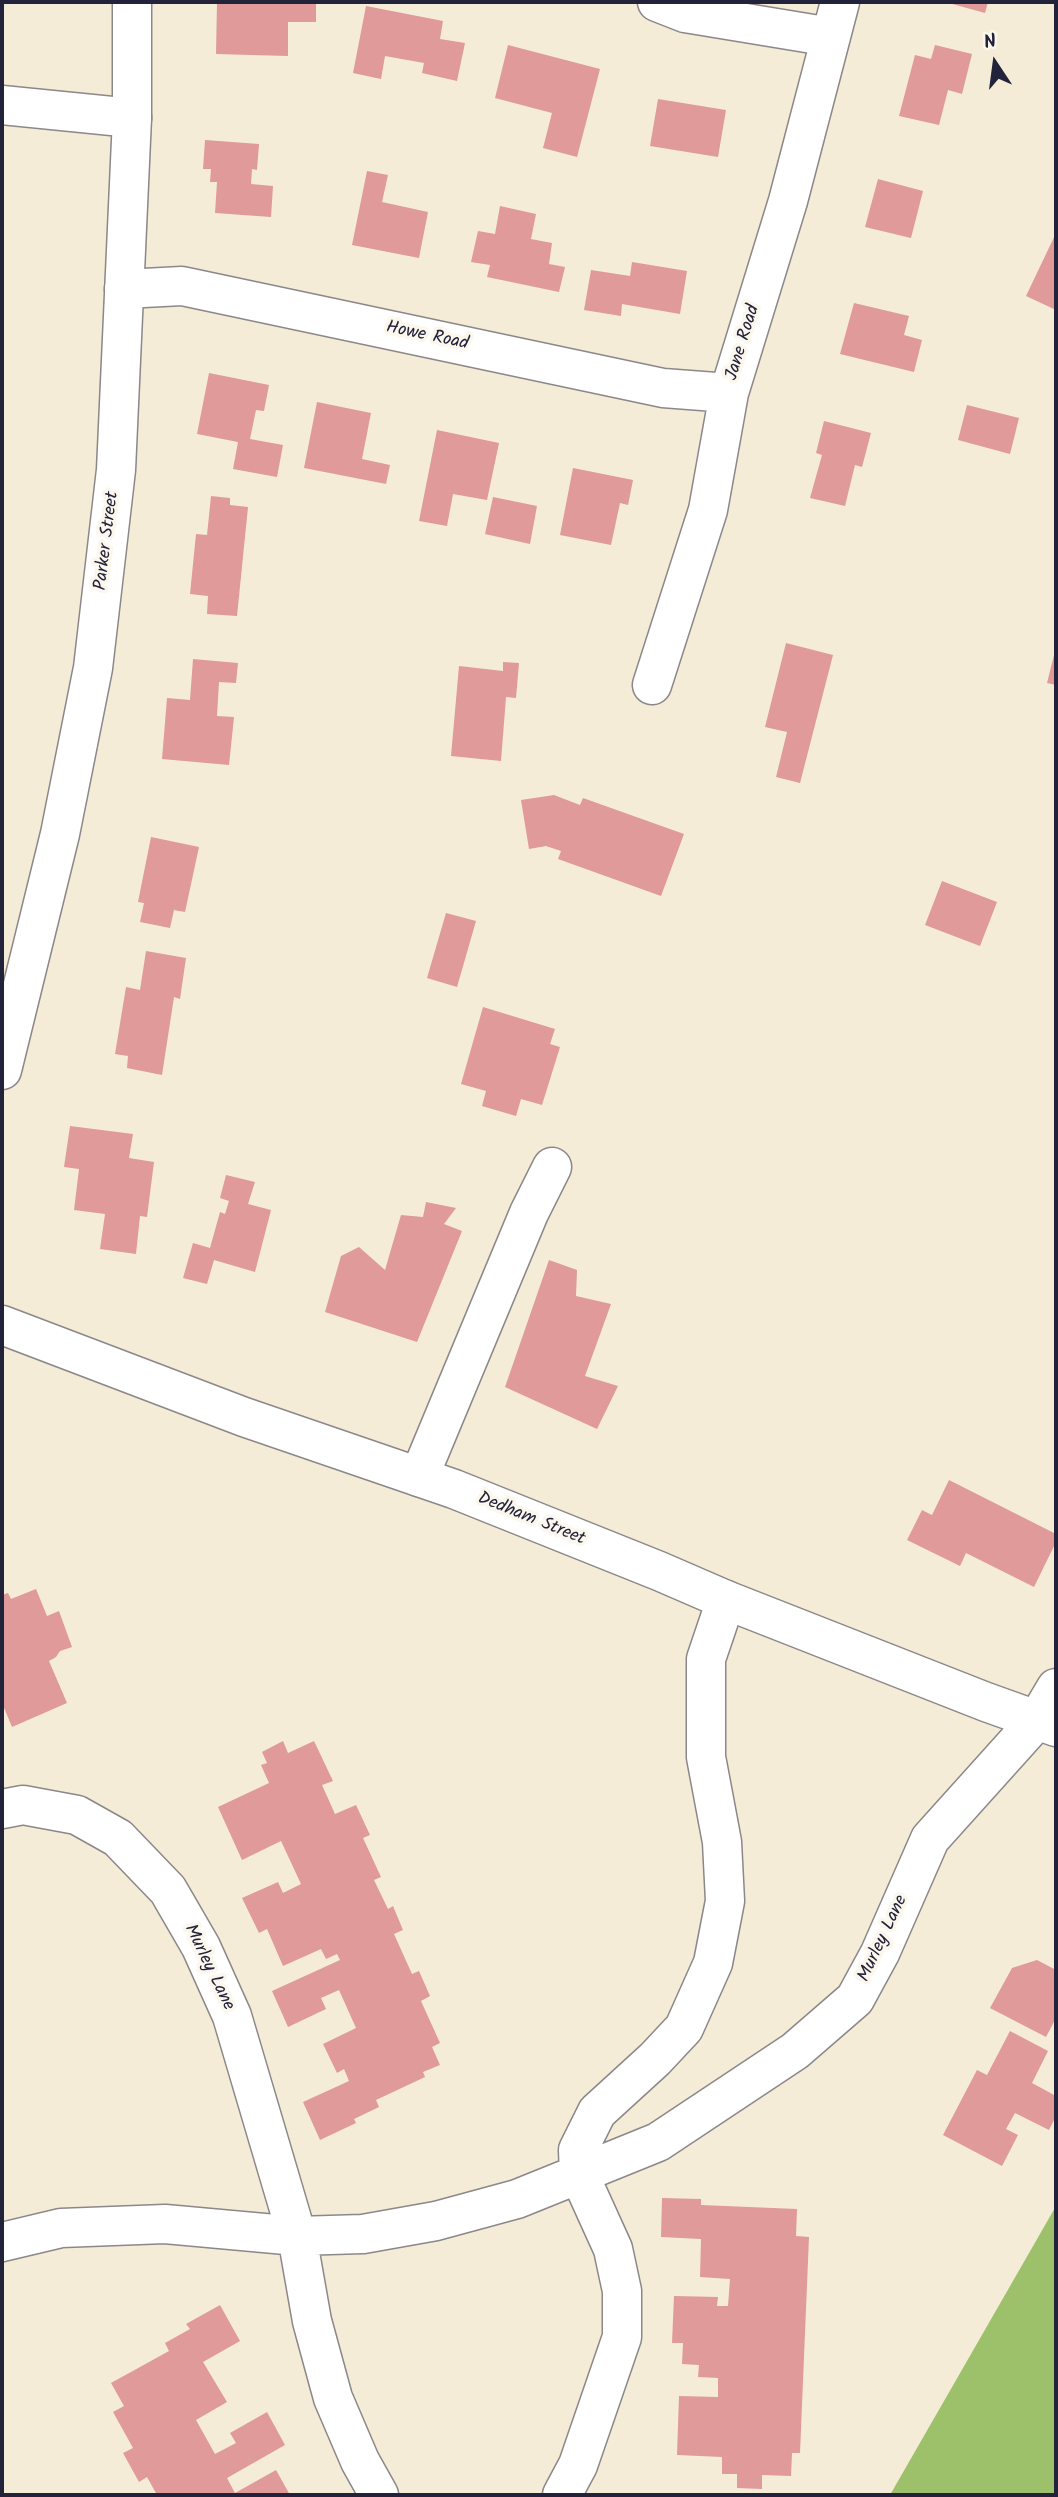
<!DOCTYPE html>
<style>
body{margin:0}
#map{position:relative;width:1058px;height:2497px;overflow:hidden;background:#f5ecd7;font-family:Kalam,sans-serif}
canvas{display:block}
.frame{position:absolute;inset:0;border:4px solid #22223b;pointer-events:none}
.north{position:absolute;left:960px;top:28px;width:70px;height:70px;-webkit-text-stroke:5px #fbf7ec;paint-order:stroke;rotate:347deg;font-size:19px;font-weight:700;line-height:28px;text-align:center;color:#22223b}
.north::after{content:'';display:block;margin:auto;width:24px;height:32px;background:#22223b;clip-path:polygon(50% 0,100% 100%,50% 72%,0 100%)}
</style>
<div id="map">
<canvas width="1058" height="2497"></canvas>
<div class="frame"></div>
<div class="north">N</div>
</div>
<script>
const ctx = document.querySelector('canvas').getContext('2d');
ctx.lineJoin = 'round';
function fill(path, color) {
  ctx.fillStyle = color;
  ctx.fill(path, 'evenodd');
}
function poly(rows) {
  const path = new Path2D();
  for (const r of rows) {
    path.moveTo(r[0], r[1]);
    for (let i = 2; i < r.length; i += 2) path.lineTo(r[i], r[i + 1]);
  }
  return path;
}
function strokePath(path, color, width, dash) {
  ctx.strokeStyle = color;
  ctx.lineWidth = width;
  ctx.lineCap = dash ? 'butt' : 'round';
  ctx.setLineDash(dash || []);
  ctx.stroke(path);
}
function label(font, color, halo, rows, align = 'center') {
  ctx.font = font + ' Kalam,sans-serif';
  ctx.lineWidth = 7;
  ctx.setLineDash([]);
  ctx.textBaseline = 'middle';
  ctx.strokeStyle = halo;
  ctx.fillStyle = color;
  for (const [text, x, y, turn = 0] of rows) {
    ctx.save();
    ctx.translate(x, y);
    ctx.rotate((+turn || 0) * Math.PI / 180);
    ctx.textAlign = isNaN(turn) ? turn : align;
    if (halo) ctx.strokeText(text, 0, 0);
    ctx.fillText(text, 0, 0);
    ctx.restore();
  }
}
fill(poly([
 [1056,2206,1056,2495,890,2495,1021,2267]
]), '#9dc16b');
fill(poly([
 [217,2,316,2,316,22,288,22,288,56,216,54],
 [945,2,988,2,985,13],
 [366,6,443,21,440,39,465,43,457,81,422,73,424,63,385,56,381,79,353,73],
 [508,45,600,69,577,157,543,148,552,113,495,98],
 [935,45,972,54,962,94,948,90,939,125,899,116,915,55,931,59],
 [658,99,726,110,718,157,650,146],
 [205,140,259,144,257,170,252,169,251,184,273,186,271,217,215,213,217,182,210,182,211,169,203,169],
 [367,171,388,175,382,202,428,212,419,258,352,245],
 [878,179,923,191,911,238,865,227],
 [500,206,536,214,531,239,552,243,549,264,565,267,559,292,487,277,490,265,471,262,478,231,495,234],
 [1056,233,1056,310,1026,296],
 [632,262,687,271,680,314,622,304,621,316,584,310,591,270,630,276],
 [854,303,909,316,904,335,922,340,914,372,840,354],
 [209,373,269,385,264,411,256,410,250,439,283,445,277,477,233,469,238,442,197,434],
 [317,402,371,413,362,459,390,465,386,484,304,468],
 [967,405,1019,418,1010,454,958,440],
 [824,421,871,433,862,467,855,465,845,506,810,498,822,455,816,453],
 [437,430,499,443,487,500,453,494,447,526,419,521],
 [573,468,633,480,628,505,620,503,611,545,560,535],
 [211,496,230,498,230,505,248,507,237,616,207,614,208,596,190,594,196,534,207,535],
 [493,497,537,506,530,544,485,534],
 [786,643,833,655,800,783,776,777,787,732,765,727],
 [1055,651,1056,652,1056,685,1047,683],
 [193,659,238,663,236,683,219,682,217,716,234,717,229,765,162,759,167,698,190,700],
 [503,662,519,663,516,698,506,697,501,761,451,756,459,666,503,671],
 [554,795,580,805,583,798,684,834,661,896,558,859,561,851,546,846,529,849,521,800],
 [151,837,199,847,185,912,174,910,170,928,140,922,144,903,138,902],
 [942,881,997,902,980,946,925,925],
 [446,913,476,921,457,987,427,978],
 [146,951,186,958,180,999,174,997,162,1075,127,1068,128,1056,115,1054,126,987,140,990],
 [483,1007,555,1029,550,1044,560,1047,542,1105,521,1099,516,1116,482,1106,486,1091,461,1084],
 [70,1126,133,1134,129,1158,154,1162,147,1217,140,1216,136,1254,100,1249,105,1214,74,1210,79,1169,64,1167],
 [226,1175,255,1182,248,1204,271,1210,255,1272,214,1260,207,1284,183,1278,193,1243,210,1248,220,1212,225,1214,229,1201,220,1198],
 [426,1202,456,1208,444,1224,462,1231,417,1342,325,1312,341,1256,359,1247,385,1270,401,1215,423,1217],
 [549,1260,577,1270,576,1296,611,1304,585,1376,618,1386,597,1429,505,1387],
 [949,1480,1056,1534,1056,1542,1034,1587,966,1553,960,1566,907,1540,922,1510,932,1515],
 [36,1589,47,1616,59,1611,72,1647,60,1651,56,1657,49,1661,67,1703,12,1727,2,1703,2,1595,8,1593,11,1599],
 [283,1741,288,1753,314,1741,333,1781,322,1785,335,1814,356,1805,370,1835,363,1838,381,1877,374,1880,388,1909,393,1906,403,1930,394,1934,412,1974,419,1971,430,1996,421,2001,440,2043,432,2047,440,2065,423,2072,425,2077,376,2100,379,2107,354,2119,356,2123,320,2140,303,2102,349,2081,344,2069,337,2073,323,2044,356,2028,339,1990,321,1998,326,2009,288,2027,272,1991,340,1960,337,1954,326,1959,321,1949,283,1966,267,1929,259,1933,242,1898,278,1882,283,1893,301,1884,281,1841,242,1860,218,1807,269,1783,261,1765,267,1763,262,1752],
 [1037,1960,1056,1970,1056,2018,1046,2037,990,2008,1012,1968],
 [1010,2031,1048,2051,1032,2083,1056,2096,1056,2116,1049,2130,1015,2113,1006,2129,1018,2135,1002,2166,943,2135,977,2070,987,2075],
 [662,2198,701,2199,701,2205,797,2209,796,2236,809,2237,800,2453,792,2453,791,2476,762,2475,762,2489,737,2488,737,2474,722,2474,722,2457,677,2455,679,2396,718,2397,718,2378,698,2377,699,2365,682,2364,683,2343,672,2343,674,2296,718,2297,717,2306,728,2306,730,2279,700,2277,701,2239,661,2237],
 [220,2305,240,2341,203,2362,227,2402,196,2420,215,2454,236,2443,230,2433,267,2412,285,2445,227,2478,235,2493,276,2470,290,2495,157,2495,147,2477,139,2482,123,2453,133,2448,113,2412,124,2406,111,2383,169,2351,165,2343,190,2329,186,2324]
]), '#df9a99');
const street = poly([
 [657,2,685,13,831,37],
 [2,105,132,118],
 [124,289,182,286,663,388,729,393],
 [652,685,708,510,729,393,788,201,840,2],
 [419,1477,529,1213,552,1167],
 [726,1600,706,1659,706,1757,722,1842,725,1901,713,1963,684,2028,655,2059,597,2112,578,2150,579,2174,658,2142,795,2051,855,1999,880,1953,930,1839,1037,1720,1056,1688],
 [2,1809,23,1805,77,1815,118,1838,168,1890,201,1947,232,2016,297,2236,363,2234,436,2221,517,2199,579,2174,613,2249,622,2291,622,2337,578,2465,562,2495],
 [2,2242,61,2228,165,2224,297,2236,312,2321,333,2398,360,2461,379,2495]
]);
const secondary = poly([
 [2,1070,60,834,93,668,116,470,132,118,132,2],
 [2,1325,244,1417,454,1489,659,1571,726,1600,986,1702,1056,1727]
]);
strokePath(street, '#8c8789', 41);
strokePath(secondary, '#8c8789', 41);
strokePath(street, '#fff', 38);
strokePath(secondary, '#fff', 38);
label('18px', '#22223b', '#fbf7ec', [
 ["Howe Road",427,337,12],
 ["Jane Road",744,343,-73],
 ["Parker Street",108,541,-83],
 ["Dedham Street",531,1520,22],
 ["Murley Lane",884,1939,-65],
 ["Murley Lane",208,1968,64]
]);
</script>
